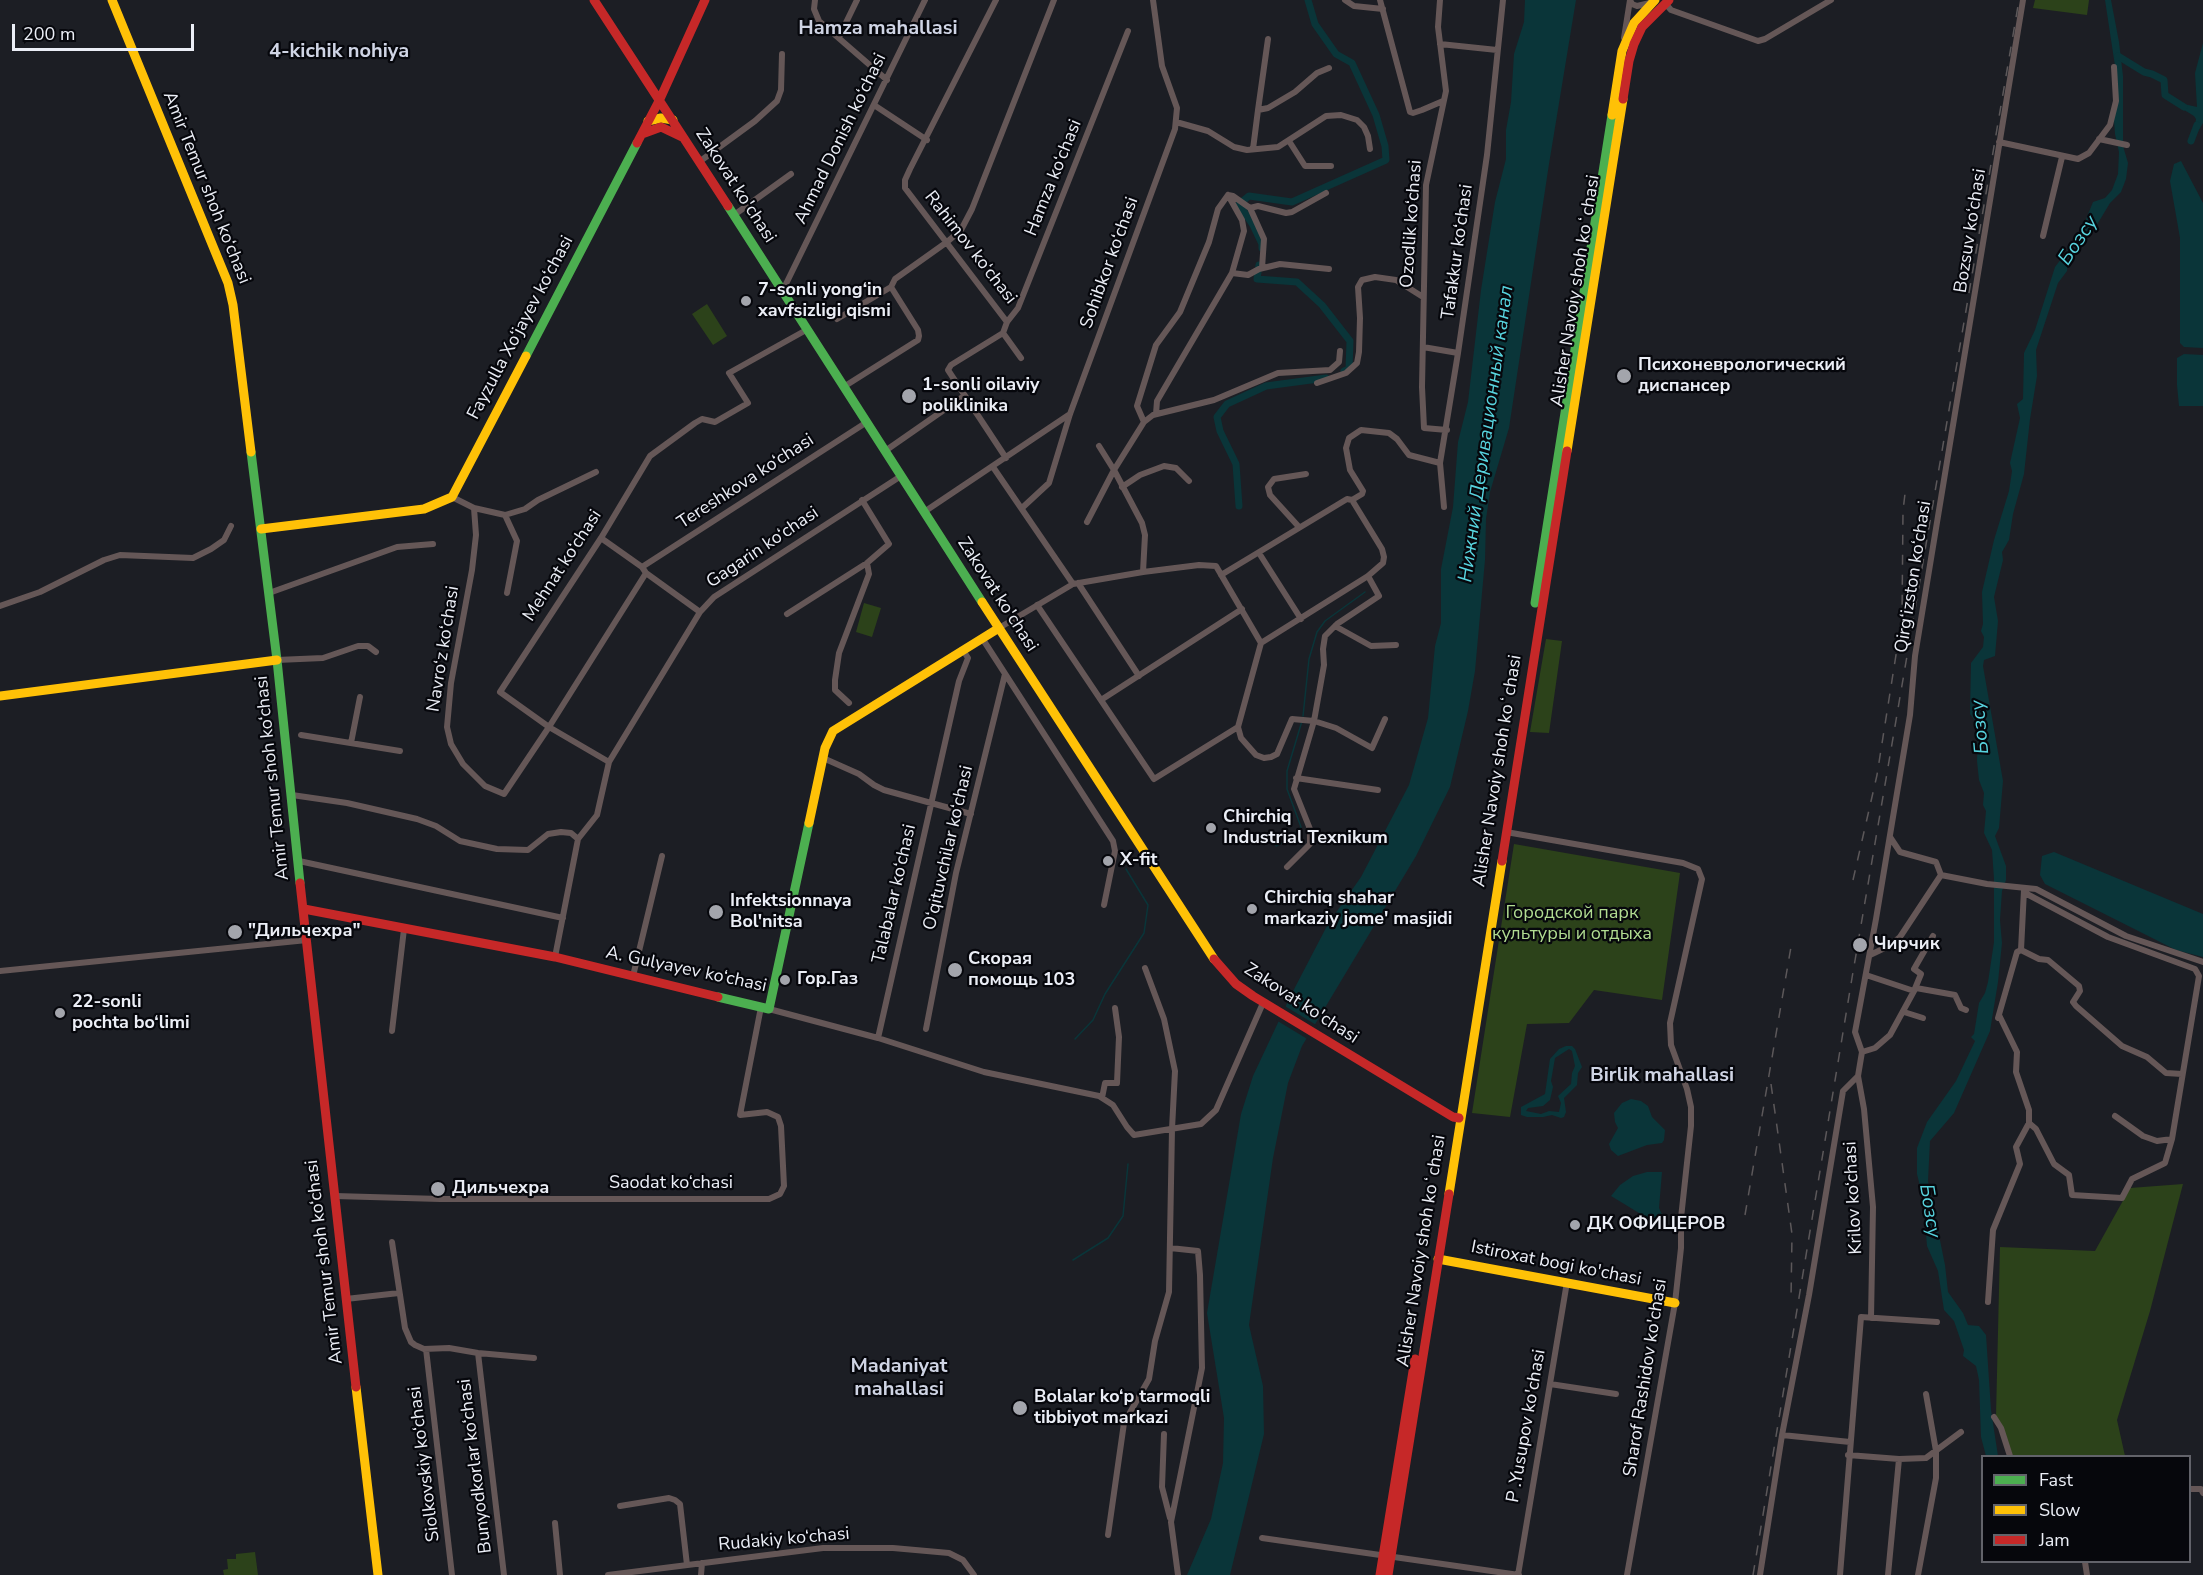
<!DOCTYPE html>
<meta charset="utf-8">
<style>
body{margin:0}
#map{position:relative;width:2203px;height:1575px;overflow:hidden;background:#1c1e24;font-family:"Nunito Sans",sans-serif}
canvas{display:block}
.legend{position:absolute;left:1981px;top:1455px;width:210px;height:108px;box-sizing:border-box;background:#06070c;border:2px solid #62636a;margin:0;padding:8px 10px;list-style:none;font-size:18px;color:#ebeef6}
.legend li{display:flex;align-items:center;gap:12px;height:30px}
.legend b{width:30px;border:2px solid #62636a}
.scale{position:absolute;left:12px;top:24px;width:182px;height:27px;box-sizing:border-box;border:3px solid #ebeef6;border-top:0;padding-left:8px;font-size:18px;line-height:21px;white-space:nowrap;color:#ebeef6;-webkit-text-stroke:4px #06070c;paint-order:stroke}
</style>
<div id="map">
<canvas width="2203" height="1575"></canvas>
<ul class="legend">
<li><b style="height:8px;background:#4caf50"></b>Fast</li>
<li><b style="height:8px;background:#ffc107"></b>Slow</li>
<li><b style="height:8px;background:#c62828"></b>Jam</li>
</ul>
<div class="scale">200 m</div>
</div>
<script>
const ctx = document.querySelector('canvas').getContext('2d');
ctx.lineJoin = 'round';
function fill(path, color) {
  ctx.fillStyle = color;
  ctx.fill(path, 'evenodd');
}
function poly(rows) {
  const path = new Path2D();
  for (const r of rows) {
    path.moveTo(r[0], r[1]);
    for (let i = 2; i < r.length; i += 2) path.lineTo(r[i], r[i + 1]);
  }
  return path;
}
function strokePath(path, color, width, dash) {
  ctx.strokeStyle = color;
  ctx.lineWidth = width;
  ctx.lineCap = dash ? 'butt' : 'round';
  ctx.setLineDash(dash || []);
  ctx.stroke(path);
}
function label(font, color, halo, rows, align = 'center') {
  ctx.font = font + ' "Nunito Sans",sans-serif';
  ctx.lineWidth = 4.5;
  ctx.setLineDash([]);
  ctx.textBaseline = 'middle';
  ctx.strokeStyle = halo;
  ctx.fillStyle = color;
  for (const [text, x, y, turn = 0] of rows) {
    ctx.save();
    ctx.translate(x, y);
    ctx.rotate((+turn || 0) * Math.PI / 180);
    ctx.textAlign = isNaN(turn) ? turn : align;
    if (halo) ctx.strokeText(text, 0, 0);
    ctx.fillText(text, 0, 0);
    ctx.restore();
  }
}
fill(poly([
 [2035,0,2089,0,2087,15,2033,8],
 [707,304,727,336,713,345,692,314],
 [864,603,881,608,872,637,856,632],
 [1546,639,1562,641,1549,733,1530,732],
 [1514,844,1680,873,1662,1000,1594,990,1569,1023,1527,1024,1510,1117,1472,1113],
 [2183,1184,2150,1311,2117,1420,2125,1456,2013,1456,1996,1416,2000,1247,2095,1251,2130,1188],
 [255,1552,258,1575,224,1575,223,1570,228,1569,227,1559,236,1559,236,1554]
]), '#2c421a');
fill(poly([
 [1525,0,1576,0,1549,164,1509,428,1490,492,1486,519,1485,560,1475,671,1468,711,1450,787,1416,856,1302,1046,1288,1083,1273,1158,1249,1325,1263,1386,1264,1434,1230,1575,1187,1575,1211,1519,1223,1463,1224,1418,1207,1313,1241,1114,1253,1076,1290,997,1328,924,1361,877,1409,785,1428,718,1435,646,1441,623,1441,569,1453,507,1458,442,1468,402,1481,290,1495,202,1506,159,1506,130,1511,102,1514,54,1524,22],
 [2105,0,2111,0,2119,42,2123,76,2123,146,2128,163,2126,179,2121,192,2110,203,2098,223,2079,245,2068,262,2067,271,2058,283,2036,350,2037,376,2030,419,2024,474,2013,514,2009,540,2002,552,2003,560,1994,597,1998,621,1995,656,1984,660,1983,666,2003,781,1999,828,1995,836,2006,866,2006,880,2002,891,2000,920,2002,943,1998,982,1990,1031,1954,1113,1930,1141,1928,1181,1945,1265,1948,1292,1963,1313,1968,1325,1979,1326,1986,1335,1991,1410,1998,1456,1986,1456,1981,1437,1979,1380,1976,1366,1963,1356,1964,1350,1954,1321,1944,1310,1938,1271,1927,1246,1923,1198,1917,1174,1917,1148,1927,1122,1956,1081,1975,1041,1971,1037,1974,1034,1979,1003,1985,993,1988,982,1994,942,1994,879,1992,850,1984,833,1986,811,1983,805,1984,793,1979,780,1977,761,1978,735,1975,721,1970,714,1971,663,1983,647,1984,637,1981,631,1983,624,1982,592,1994,540,2009,491,2012,471,2010,463,2020,418,2017,404,2023,399,2024,353,2035,330,2055,267,2080,234,2093,202,2105,198,2112,190,2118,174,2119,152,2115,134,2114,120,2117,79],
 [2203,43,2203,123,2193,140,2196,119,2194,116,2176,105,2179,103,2197,107,2195,73],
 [2181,161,2203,203,2203,348,2184,347,2180,343,2180,238,2170,181,2174,164],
 [2184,354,2203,355,2203,406,2179,406,2177,385,2177,358],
 [2054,852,2203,914,2203,957,2176,950,2045,884,2040,875,2042,856],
 [1566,1046,1572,1046,1575,1049,1582,1067,1578,1073,1577,1085,1564,1098,1566,1112,1564,1117,1561,1118,1552,1115,1543,1117,1527,1117,1521,1115,1521,1107,1545,1094,1550,1059,1559,1049],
 [1569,1049,1572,1051,1575,1066,1572,1073,1571,1084,1558,1096,1561,1103,1559,1112,1549,1111,1541,1114,1526,1111,1528,1108,1543,1106,1550,1100,1553,1087,1551,1081,1555,1058],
 [1631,1099,1641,1101,1648,1106,1652,1117,1665,1130,1664,1140,1662,1143,1647,1145,1618,1156,1611,1150,1609,1144,1618,1128,1615,1122,1614,1113,1622,1103],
 [1647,1172,1662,1172,1659,1208,1665,1221,1650,1229,1644,1216,1611,1196,1620,1185,1633,1176]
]), '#0a3539');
fill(poly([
 [1283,1005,1318,1026,1309,1040,1276,1020]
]), '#1c1e24');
strokePath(poly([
 [1303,716,1309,659,1317,632,1325,621,1365,592],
 [1276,846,1291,838,1301,827,1287,789,1287,771,1302,721],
 [1075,1039,1093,1020,1105,994,1144,933,1148,905,1126,869],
 [1073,1260,1108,1238,1123,1216,1128,1164]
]), '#0a3539', 1.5);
strokePath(poly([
 [2118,56,2144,72,2152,74,2164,80,2165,95,2184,107],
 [2191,141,2197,125],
 [1262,248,1262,244,1253,225,1239,204,1249,196,1292,202,1386,160,1385,146,1376,115,1352,63,1336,54,1315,24,1308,0],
 [1259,265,1257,279,1297,282,1322,305,1350,341,1349,369,1344,371],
 [1239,506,1236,464,1220,431,1217,417,1227,404,1266,386,1326,378]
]), '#0a3539', 7);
strokePath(poly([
 [815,0,814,9,819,21,887,80],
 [996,0,910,169,905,180,905,188,1007,322],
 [1345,0,1354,6,1383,9],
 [1380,0,1410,112,1413,113,1422,110,1443,101],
 [1440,0,1438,27,1446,91,1426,185,1422,387,1424,428,1447,430],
 [1630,0,1632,4,1637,6,1650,3],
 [1665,3,1671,10,1758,41,1765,39,1831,0],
 [839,37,857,0],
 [1624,38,1630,0],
 [1440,44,1497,50],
 [874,105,927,140],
 [1258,110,1268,39],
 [1176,122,1208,131,1234,147,1247,150,1278,147,1326,116,1341,115,1357,120,1364,127,1368,136,1370,149],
 [2099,139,2127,145],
 [1289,141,1305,166,1331,166],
 [1999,142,2078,159,2089,153,2110,125,2116,101,2114,67],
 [1253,149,1258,110,1268,108,1295,92,1317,73,1329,68],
 [699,162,755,121,777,101,781,90,782,54],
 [1228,195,1233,196,1250,208,1264,239,1262,268],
 [1250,208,1258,206,1286,213,1292,212,1326,193],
 [734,215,791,174],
 [2043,236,2062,157],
 [1232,273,1248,275,1259,269,1280,264,1329,269],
 [783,290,925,0],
 [837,319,891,287,895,279,947,242,961,230,972,209,1054,0],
 [1003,333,1021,358],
 [1423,347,1458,353],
 [1317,383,1346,373,1357,363,1359,352,1360,318,1358,287,1362,280,1375,277,1396,280,1423,297],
 [845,386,918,340,919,336,918,330,891,287],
 [1156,414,1157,401,1232,273,1244,231,1242,220,1228,195],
 [1144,422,1137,406,1156,345,1180,312,1209,242,1218,209,1228,195],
 [1099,446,1114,470,1142,523,1145,535,1143,572],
 [885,451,964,396],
 [1006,458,948,370,951,365,1003,333,1007,322,1018,308,1128,31],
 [993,467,1073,584],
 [1122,487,1140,475,1164,466,1176,468,1189,481],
 [452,497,474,508,476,535,472,570,451,683,447,727,451,744,463,764,485,786,504,794,549,727,646,573],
 [1352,500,1362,494,1363,491,1350,470,1346,448,1349,438,1361,430,1389,433,1397,439,1409,455,1440,463],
 [1444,507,1440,463,1458,353,1487,155,1503,0],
 [474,508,505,515,517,541,507,593],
 [1022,508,1049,483,1070,414,1175,129,1177,108,1162,66,1153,0],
 [924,512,1070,414],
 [505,515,525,509,538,500,596,472],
 [1087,522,1114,470,1144,422,1153,415,1214,400,1278,373,1330,370,1339,362,1340,351],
 [1299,527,1270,495,1268,487,1274,479,1306,474],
 [601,538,642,567,646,573,700,612],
 [1259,553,1301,619],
 [642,567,867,422],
 [1221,575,1347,499,1352,500,1382,549,1384,557,1383,563,1368,576,1261,643],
 [1078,583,1139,676],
 [269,593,397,547,433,544],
 [1037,605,1154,779,1238,727],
 [0,606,40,592,104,560,120,555,193,558,211,549,224,540,231,526],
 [787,614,867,563,889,544,862,500],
 [1335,626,1371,646,1396,645],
 [999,628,1073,584,1143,572,1199,565,1216,566,1261,643,1238,727,1241,738,1256,755,1264,758,1271,757,1277,754,1292,719,1314,721,1336,728,1372,748,1385,719],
 [982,638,1113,841,1115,851,1104,905],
 [277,660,323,658,358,646,368,646,376,652],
 [1101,700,1242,609],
 [849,703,835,690,835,680,839,653,869,574,867,563],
 [301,735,400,751],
 [351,743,360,697],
 [823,758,859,774,874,785,884,790,971,814],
 [609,762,549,727,500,692,601,538,650,456,695,423,702,419,715,422,748,403,729,373,808,329],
 [1296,778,1378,790],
 [292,795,347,803,417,819,436,826,460,841,497,849,528,850,548,834,561,832,571,833,578,839],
 [1506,832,1683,863,1698,869,1702,879,1670,1023,1671,1045,1687,1089,1691,1107,1691,1126,1681,1218,1681,1248,1675,1303,1627,1575],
 [1890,837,1900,852,1936,862,1941,875],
 [299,861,563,918],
 [1287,867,1310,844,1310,829,1294,789,1314,721,1324,665,1323,649,1325,636,1337,624,1379,596,1368,576],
 [1941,875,1987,884,2036,889,2126,936,2203,962],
 [2025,893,2108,937,2195,969,2199,976,2172,1139,2165,1163,2132,1179,2122,1198,2072,1195,2069,1175,2054,1164,2036,1129,2029,1123],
 [2021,950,2039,959,2048,960,2079,986,2080,991,2073,1002,2076,1006,2122,1046,2147,1057,2166,1073,2182,1074],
 [1870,955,1889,946,1900,937,1941,875],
 [555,957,578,839,597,815,609,762,700,612,714,597,901,476],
 [0,971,307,940],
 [1866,975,1914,991],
 [633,976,662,856],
 [1916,988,1955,995,1961,1008,1966,1010],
 [769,1009,878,1038,984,1072,1099,1096,1113,1105,1127,1127,1134,1135,1201,1124,1216,1110,1263,1003],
 [1904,1012,1923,1018],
 [1998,1018,2017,952,2021,950,2024,890],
 [926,1029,956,873,1005,674],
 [392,1031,404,929],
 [878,1038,959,681,968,658,963,650],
 [1862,1052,1875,1048,1890,1035,1914,991,1921,974,1914,969,1933,936],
 [1102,1098,1105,1083,1117,1083,1119,1037,1115,1008],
 [2115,1116,2143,1136,2157,1141,2172,1139],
 [335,1196,440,1199,769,1199,780,1194,784,1186,781,1126,778,1117,767,1112,740,1115,761,1007],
 [392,1242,405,1328,411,1342,415,1345,424,1349,449,1348,478,1353,534,1358],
 [1170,1248,1198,1251,1200,1275,1202,1368,1171,1522,1178,1575],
 [346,1299,399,1293],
 [1988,1302,1993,1230,2020,1164,2016,1147,2029,1123,2029,1110,2016,1072,2017,1052,1999,1015],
 [1871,1318,1873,1207,1864,1109,1858,1076,1862,1052,1855,1032,1876,919,1910,715,1915,656,2023,0],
 [426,1349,452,1575],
 [478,1353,504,1575],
 [1550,1384,1616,1394],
 [1994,1417,2001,1428,2010,1456],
 [1164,1434,1162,1487,1170,1518],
 [1782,1435,1850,1442],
 [1848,1455,1899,1459,1926,1458,1961,1432],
 [2190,1489,2201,1489,2203,1493],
 [620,1506,669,1498,675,1500,680,1504,687,1565],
 [555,1523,560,1575],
 [1108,1535,1124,1423,1149,1379,1155,1341,1169,1292,1172,1129,1175,1071,1164,1019,1145,968],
 [1262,1538,1519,1575],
 [2085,1562,2087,1575],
 [608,1575,823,1548,893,1548,949,1553,963,1560,974,1575],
 [701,1575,702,1563],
 [1518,1575,1567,1282],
 [1760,1575,1782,1435,1809,1295,1843,1091,1858,1076],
 [1840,1575,1861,1317,1937,1322],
 [1888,1575,1899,1459],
 [1918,1575,1936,1478,1936,1451,1926,1394]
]), '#655757', 6);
strokePath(poly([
 [728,206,982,602],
 [526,356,637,143],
 [251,452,277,660,300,883],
 [1535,603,1612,115],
 [718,997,769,1009,809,823]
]), '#4caf50', 9);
strokePath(poly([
 [112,0,228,283,233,305,251,452],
 [1612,115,1622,51,1634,23,1655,0],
 [648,121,661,118,673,120],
 [1567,451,1623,99],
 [261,529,424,509,452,497,526,356],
 [982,602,1214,959],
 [0,696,277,660],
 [809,823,825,748,833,731,999,628],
 [1449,1194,1502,861],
 [1438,1259,1675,1303],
 [356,1387,378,1575]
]), '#ffc107', 9);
strokePath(poly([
 [594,0,728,206],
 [1623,99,1629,61,1634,44,1642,27,1669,0],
 [642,134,661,127,682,137],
 [637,143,660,99,705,0],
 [1502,861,1567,451],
 [300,883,356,1387],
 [304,909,555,957,718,997],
 [1214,959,1236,984,1253,996,1453,1117,1459,1118],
 [1380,1575,1415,1359],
 [1388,1575,1449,1194]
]), '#c62828', 9);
strokePath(poly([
 [1853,880,1877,775,1902,617,1903,511,1906,485],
 [1771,1084,1792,1234,1791,1299],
 [1745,1215,1792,941],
 [1753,1575,1852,978,2019,0]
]), '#5c585a', 1.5, [10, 10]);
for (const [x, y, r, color] of [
 [746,301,6,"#a3a5ac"],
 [1624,376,8,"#a3a5ac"],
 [909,396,8,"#a3a5ac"],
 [1211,828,6,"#a3a5ac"],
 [1108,861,6,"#a3a5ac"],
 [1252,909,6,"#a3a5ac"],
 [716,912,8,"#a3a5ac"],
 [235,932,8,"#a3a5ac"],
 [1860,945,8,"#a3a5ac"],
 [955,970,8,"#a3a5ac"],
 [785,980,6,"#a3a5ac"],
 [60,1013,6,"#a3a5ac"],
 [438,1189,8,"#a3a5ac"],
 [1575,1225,6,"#a3a5ac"],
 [1020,1408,8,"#a3a5ac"]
]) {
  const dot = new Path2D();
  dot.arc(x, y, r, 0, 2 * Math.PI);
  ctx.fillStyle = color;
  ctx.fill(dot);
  strokePath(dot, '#06070c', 2);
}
label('18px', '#ebeef6', '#06070c', [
 ["Ahmad Donish ko‘chasi",841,139,-64],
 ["Hamza ko‘chasi",1054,178,-68],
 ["Zakovat ko'chasi",735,186,57],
 ["Amir Temur shoh ko‘chasi",206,188,68],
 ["Ozodlik ko‘chasi",1412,224,-86],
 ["Bozsuv ko‘chasi",1971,231,-81],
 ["Rahimov ko‘chasi",970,248,52],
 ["Tafakkur ko‘chasi",1458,252,-82],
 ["Sohibkor ko‘chasi",1110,263,-70],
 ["Alisher Navoiy shoh koʻchasi",1576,291,-81],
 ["Fayzulla Xo‘jayev ko‘chasi",521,328,-62],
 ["Tereshkova ko‘chasi",746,482,-33],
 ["Gagarin ko‘chasi",763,548,-34],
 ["Mehnat ko‘chasi",563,566,-57],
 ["Qirg‘izston ko‘chasi",1914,577,-81],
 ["Zakovat ko'chasi",997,595,57],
 ["Navro‘z ko‘chasi",444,649,-81],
 ["Alisher Navoiy shoh koʻchasi",1498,771,-81],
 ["Amir Temur shoh ko‘chasi",273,778,-96],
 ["O‘qituvchilar ko‘chasi",949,848,-77],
 ["Talabalar ko‘chasi",895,894,-77],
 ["A. Gulyayev ko‘chasi",686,970,12],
 ["Zakovat ko'chasi",1301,1004,33],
 ["Saodat ko‘chasi",671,1184],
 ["Krilov ko‘chasi",1854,1198,-93],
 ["Alisher Navoiy shoh koʻchasi",1422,1251,-81],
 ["Amir Temur shoh ko‘chasi",325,1262,-97],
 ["Istiroxat bogi ko'chasi",1556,1264,11],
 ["Sharof Rashidov ko'chasi",1646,1378,-81],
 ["P .Yusupov ko'chasi",1527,1426,-80],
 ["Siolkovskiy ko‘chasi",425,1464,-97],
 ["Bunyodkorlar ko‘chasi",476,1466,-97],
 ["Rudakiy ko‘chasi",784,1540,-5]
]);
label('bold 18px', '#ebeef6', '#06070c', [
 ["7-sonli yong‘in",758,291],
 ["xavfsizligi qismi",758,312],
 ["Психоневрологический",1638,366],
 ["диспансер",1638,387],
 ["1-sonli oilaviy",922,386],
 ["poliklinika",922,407],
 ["Chirchiq",1223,818],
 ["Industrial Texnikum",1223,839],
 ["X-fit",1120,861],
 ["Chirchiq shahar",1264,899],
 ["markaziy jome' masjidi",1264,920],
 ["Infektsionnaya",730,902],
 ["Bol'nitsa",730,923],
 ["\"Дильчехра\"",248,932],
 ["Чирчик",1874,945],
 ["Скорая",968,960],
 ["помощь 103",968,981],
 ["Гор.Газ",797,980],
 ["22-sonli",72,1003],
 ["pochta bo‘limi",72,1024],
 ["Дильчехра",452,1189],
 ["ДК ОФИЦЕРОВ",1587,1225],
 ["Bolalar ko‘p tarmoqli",1034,1398],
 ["tibbiyot markazi",1034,1419]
], 'left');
label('18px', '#b1dc91', '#06070c', [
 ["Городской парк",1572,914],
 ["культуры и отдыха",1572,935]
]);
label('bold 20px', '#cfd4e4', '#06070c', [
 ["Hamza mahallasi",878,29],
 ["4-kichik nohiya",339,52],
 ["Birlik mahallasi",1662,1076],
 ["Madaniyat",899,1367],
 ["mahallasi",899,1390]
]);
label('italic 20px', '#57d3de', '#06070c', [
 ["Бозсу",2079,241,-56],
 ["Нижний Деривационный канал",1487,434,-82],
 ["Бозсу",1981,727,-95],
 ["Бозсу",1929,1211,81]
]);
</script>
